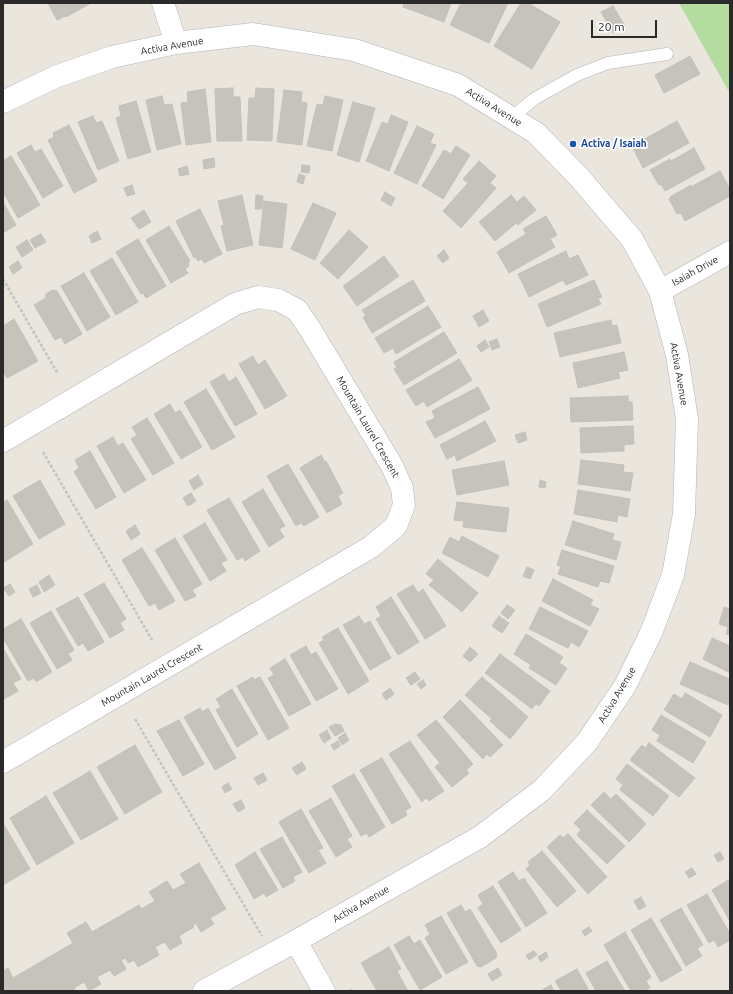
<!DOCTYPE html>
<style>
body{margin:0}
#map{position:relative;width:733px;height:994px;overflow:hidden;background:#eae5dd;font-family:Ubuntu,sans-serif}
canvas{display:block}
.frame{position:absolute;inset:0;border:4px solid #2a2a2a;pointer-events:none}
.scale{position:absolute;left:591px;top:20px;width:66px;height:18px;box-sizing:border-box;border:2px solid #2a2a2a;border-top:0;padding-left:5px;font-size:12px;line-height:14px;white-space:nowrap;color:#2a2a2a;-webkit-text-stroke:3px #fff;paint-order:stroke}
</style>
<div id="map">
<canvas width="733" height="994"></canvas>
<div class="frame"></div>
<div class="scale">20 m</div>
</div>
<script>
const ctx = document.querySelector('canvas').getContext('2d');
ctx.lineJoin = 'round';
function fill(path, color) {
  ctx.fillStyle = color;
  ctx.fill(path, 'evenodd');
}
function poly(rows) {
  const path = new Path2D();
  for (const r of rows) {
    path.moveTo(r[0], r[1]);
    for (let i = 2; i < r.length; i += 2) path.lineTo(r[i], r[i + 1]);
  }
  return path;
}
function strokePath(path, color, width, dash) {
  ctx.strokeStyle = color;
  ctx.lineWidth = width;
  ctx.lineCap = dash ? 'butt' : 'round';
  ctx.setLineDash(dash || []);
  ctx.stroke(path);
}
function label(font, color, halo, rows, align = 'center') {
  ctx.font = font + ' Ubuntu,sans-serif';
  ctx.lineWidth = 3.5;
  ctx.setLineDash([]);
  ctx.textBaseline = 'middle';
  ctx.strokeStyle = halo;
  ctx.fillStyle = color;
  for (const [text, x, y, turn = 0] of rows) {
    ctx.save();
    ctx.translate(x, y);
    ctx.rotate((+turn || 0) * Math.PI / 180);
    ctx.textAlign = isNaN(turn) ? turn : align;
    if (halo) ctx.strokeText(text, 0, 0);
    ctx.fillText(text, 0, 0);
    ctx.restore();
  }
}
fill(poly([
 [679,3,730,3,730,87,728,90]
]), '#b4dba0');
const building = poly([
 [48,3,91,3,66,17,65,16,57,20,48,3],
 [404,3,451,3,444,22,403,7,404,3],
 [461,3,508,3,489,43,450,25,461,3],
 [521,3,528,3,560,22,532,69,494,46,521,3],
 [613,6,625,26,613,33,601,12,613,6],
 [690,56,700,74,664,93,655,75,690,56],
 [233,88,233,97,240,97,242,141,217,141,215,89,233,88],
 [256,88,274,89,272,141,247,140,249,98,255,98,256,88],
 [205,89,211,142,186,145,181,103,188,102,187,92,205,89],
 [284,90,302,92,301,102,307,103,302,145,277,142,284,90],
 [162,96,164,105,172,104,181,144,157,150,146,100,162,96],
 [325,96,343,100,332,151,307,146,317,104,323,105,325,96],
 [136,101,151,152,128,159,116,118,121,116,119,106,136,101],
 [353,102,375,108,359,162,337,155,353,102],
 [391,115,408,122,389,171,366,161,382,122,388,124,391,115],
 [93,116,96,123,102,121,119,161,98,170,78,122,93,116],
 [677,121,689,143,643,168,632,146,677,121],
 [69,125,97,181,74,193,48,140,54,137,53,133,69,125],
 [417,126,434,134,430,143,436,145,417,184,394,173,417,126],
 [31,145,35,152,41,149,63,186,43,198,17,153,31,145],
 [456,146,470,155,443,199,422,186,444,150,451,154,456,146],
 [694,148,705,169,665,191,661,184,659,185,650,170,670,159,671,161,694,148],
 [11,156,40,205,18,218,3,192,3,161,11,156],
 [214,158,215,167,204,169,203,160,214,158],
 [479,161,496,176,490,183,496,188,461,228,443,211,468,183,463,179,479,161],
 [302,165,310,166,309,173,301,172,302,165],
 [187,166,189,174,180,176,178,169,187,166],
 [720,171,730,189,730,196,685,221,681,213,677,214,669,199,671,198,670,197,691,185,691,187,720,171],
 [299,174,305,176,303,184,297,182,299,174],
 [132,185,135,194,127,196,124,188,132,185],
 [385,192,395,198,391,206,381,200,385,192],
 [242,195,253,245,227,251,221,226,224,225,218,201,242,195],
 [256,195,263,196,262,209,255,209,256,195],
 [511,195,517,202,524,196,536,210,518,225,516,223,495,241,479,222,511,195],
 [264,201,287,204,282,248,259,245,264,201],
 [3,202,16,225,3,233,3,202],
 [313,203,336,213,315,260,291,249,313,203],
 [200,209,222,254,204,263,202,259,198,261,196,257,194,258,176,221,200,209],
 [144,210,151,222,139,229,131,218,144,210],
 [546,216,557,235,550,239,555,247,509,273,497,252,526,234,523,229,546,216],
 [169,226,190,261,188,263,189,266,185,269,188,273,171,283,146,240,169,226],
 [349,230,368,247,338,279,320,263,349,230],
 [97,231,101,239,92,243,89,236,97,231],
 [41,234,46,242,35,248,30,240,41,234],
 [138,239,166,286,146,298,143,293,141,294,116,252,138,239],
 [27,240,33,250,22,257,16,247,27,240],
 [444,250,449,258,443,263,437,256,444,250],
 [566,251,569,259,578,255,588,275,566,285,563,280,529,297,518,274,566,251],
 [384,256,399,276,357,306,343,286,384,256],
 [112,258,138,302,116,315,90,271,112,258],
 [18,261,22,268,13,274,9,267,18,261],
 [84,273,110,317,87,331,61,286,84,273],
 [413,280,425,301,372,333,363,317,366,316,362,310,413,280],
 [594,280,602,297,598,298,601,304,547,327,538,304,594,280],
 [53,290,57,291,82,334,65,344,61,337,55,340,34,305,46,298,46,294,53,290],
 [428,306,441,327,396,354,393,348,384,353,375,338,428,306],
 [483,310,489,321,479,327,473,316,483,310],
 [14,319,38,361,7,378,3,371,3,326,14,319],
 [611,320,612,326,617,325,621,343,560,357,554,333,611,320],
 [444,332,457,353,404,385,394,369,397,368,394,362,444,332],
 [497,339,500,347,492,350,489,342,497,339],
 [485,340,489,347,481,352,477,346,485,340],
 [624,352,628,370,618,372,620,378,578,388,573,363,624,352],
 [253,356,258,365,265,360,287,396,265,409,239,364,253,356],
 [459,359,472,380,427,407,424,401,416,406,406,390,459,359],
 [224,374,229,382,236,377,257,414,235,426,210,382,224,374],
 [478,387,490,409,435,438,426,422,435,418,432,411,478,387],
 [206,389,235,437,212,450,184,402,206,389],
 [628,396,628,402,632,402,633,420,571,422,570,398,628,396],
 [170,404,175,413,180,410,202,447,181,459,154,414,170,404],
 [147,418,174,463,153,475,131,439,137,435,132,427,147,418],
 [485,421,496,441,457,461,455,455,447,459,440,445,485,421],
 [633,426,634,444,624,445,624,451,581,453,580,428,633,426],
 [525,432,527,440,518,443,515,435,525,432],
 [113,437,118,446,123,443,146,480,124,493,97,446,113,437],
 [90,451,116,497,96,509,74,472,79,468,75,460,90,451],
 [321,455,325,462,326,461,343,493,338,496,342,504,327,513,300,468,321,455],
 [581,460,624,465,623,472,633,473,630,491,578,484,581,460],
 [504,461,509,485,457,495,452,470,504,461],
 [288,464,319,517,304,526,301,523,296,526,267,476,288,464],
 [198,475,203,484,194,490,189,481,198,475],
 [40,480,65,524,39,539,13,496,40,480],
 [540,480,546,482,545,488,539,487,540,480],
 [263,489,285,526,279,529,284,537,269,547,242,502,263,489],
 [578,490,630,499,627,517,618,515,617,522,574,514,578,490],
 [191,493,196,501,188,506,183,498,191,493],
 [229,498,260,551,245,561,243,557,237,560,207,510,229,498],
 [7,500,33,544,4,562,3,502,7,500],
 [457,502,509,508,506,532,463,527,464,521,454,520,457,502],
 [573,521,614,534,612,540,621,542,616,560,565,545,573,521],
 [205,523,227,560,221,563,226,571,210,581,183,536,205,523],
 [135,525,140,534,131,540,126,531,135,525],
 [462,536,499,556,488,577,442,553,450,537,459,542,462,536],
 [175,538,202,584,192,590,196,596,185,601,155,550,175,538],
 [142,548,175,601,159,610,155,603,149,606,122,560,142,548],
 [562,550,614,566,609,583,600,581,598,587,558,574,561,566,557,565,562,550],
 [438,559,478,593,462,612,429,585,434,580,426,574,438,559],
 [527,567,534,570,530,579,523,576,527,567],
 [49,575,55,585,44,592,39,582,49,575],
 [553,579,593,600,590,605,599,609,590,626,542,601,553,579],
 [104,583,126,619,120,623,124,630,110,638,84,594,104,583],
 [10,584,15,592,9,596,3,588,10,584],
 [37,585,41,593,33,597,29,589,37,585],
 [413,585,418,593,423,589,446,626,425,639,397,594,413,585],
 [78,597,104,642,88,651,83,643,78,646,56,609,78,597],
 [391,597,419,642,398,655,376,619,381,616,376,607,391,597],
 [507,605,515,610,508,619,501,613,507,605],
 [540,607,588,631,579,647,571,642,568,648,529,629,540,607],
 [724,607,730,609,730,635,726,634,728,627,719,624,724,607],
 [51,611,74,650,68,654,72,660,57,669,30,623,51,611],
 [359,616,364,624,370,621,391,658,370,670,343,625,359,616],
 [499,616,509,623,502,633,492,626,499,616],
 [21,619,52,672,36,682,34,678,28,681,3,638,3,629,21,619],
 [338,628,369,681,348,694,319,643,324,640,322,637,338,628],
 [526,634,563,657,559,663,567,668,556,685,529,668,531,665,514,654,526,634],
 [712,638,730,646,730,673,703,659,712,638],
 [306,646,311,655,316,652,338,689,316,701,290,655,306,646],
 [470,647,478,654,470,662,463,656,470,647],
 [3,648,21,679,13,683,18,691,4,699,3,697,3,648],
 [500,654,550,691,539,706,536,704,532,709,485,673,500,654],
 [285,659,311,704,289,716,268,678,274,675,270,668,285,659],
 [690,662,730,679,730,700,728,705,680,684,690,662],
 [415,672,420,679,411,685,406,678,415,672],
 [253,677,254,680,260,677,289,728,268,740,237,686,253,677],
 [482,677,528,717,510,739,490,721,492,719,465,695,482,677],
 [423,680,426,685,421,689,417,684,423,680],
 [390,688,394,694,386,700,382,694,390,688],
 [232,689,258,734,237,747,216,710,221,707,216,699,232,689],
 [685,693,722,715,710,737,664,710,674,694,682,699,685,693],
 [460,700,503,745,490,757,487,754,483,759,443,717,460,700],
 [200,708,202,712,208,708,236,758,215,770,184,717,200,708],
 [661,715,706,742,693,763,657,741,660,735,652,730,661,715],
 [179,720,204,764,183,776,157,731,179,720],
 [436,720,473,764,466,770,469,773,452,787,435,767,440,763,417,735,436,720],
 [335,724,341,725,344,731,335,736,329,727,335,724],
 [327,730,331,738,324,743,319,735,327,730],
 [345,733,349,740,342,745,338,738,345,733],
 [338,741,340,746,334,750,331,745,338,741],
 [410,741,444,791,429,801,426,798,422,802,389,754,410,741],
 [649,743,695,778,679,797,630,760,642,745,645,748,649,743],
 [135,745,162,792,125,814,97,767,135,745],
 [382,758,411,807,405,811,407,815,392,824,360,770,382,758],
 [302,762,306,769,297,775,292,768,302,762],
 [627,764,669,796,653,816,620,790,623,785,616,779,627,764],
 [90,771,118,819,81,840,53,793,90,771],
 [263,773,267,780,258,785,254,778,263,773],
 [354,774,385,827,369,837,367,833,361,836,332,786,354,774],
 [228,783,232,789,225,793,222,787,228,783],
 [604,792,611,799,616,794,646,824,629,842,591,805,604,792],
 [46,796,74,843,37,865,10,818,46,796],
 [331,798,352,836,347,839,352,847,336,857,309,811,331,798],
 [241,800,245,808,238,812,233,804,241,800],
 [301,809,323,848,318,850,326,863,309,873,279,822,301,809],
 [587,810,625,846,607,864,577,835,581,830,574,823,587,810],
 [3,823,30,869,3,885,3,823],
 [568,834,607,877,588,894,547,847,560,835,563,838,568,834],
 [282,837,302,872,293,877,295,881,283,888,260,849,282,837],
 [542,851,576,891,557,907,526,869,530,865,528,862,542,851],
 [255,852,278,890,266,897,264,893,254,899,235,865,255,852],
 [720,852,724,859,718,862,714,855,720,852],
 [199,863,226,909,210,918,214,924,201,932,196,923,193,925,194,927,179,936,182,943,170,950,165,942,155,947,159,955,138,967,134,960,128,963,126,958,121,960,126,969,114,976,110,970,97,977,101,984,89,991,84,982,74,988,76,991,3,991,3,971,8,968,13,978,73,943,67,933,86,922,92,932,139,905,141,909,155,901,149,892,167,881,173,890,186,883,180,874,199,863],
 [692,868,696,874,689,878,685,872,692,868],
 [513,872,519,881,524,878,547,913,526,927,498,882,513,872],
 [730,879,730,921,712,890,730,879],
 [493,886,521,930,501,943,478,908,483,904,478,895,493,886],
 [707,894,730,934,730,940,718,947,714,940,709,943,687,905,707,894],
 [641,897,646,906,639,910,634,901,641,897],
 [461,905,465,912,470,909,497,954,496,958,481,967,477,966,447,913,461,905],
 [681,908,703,945,697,948,702,956,686,966,660,920,681,908],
 [441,916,468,962,446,974,425,938,430,934,425,925,441,916],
 [651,918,682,970,661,982,631,930,651,918],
 [589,927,592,931,585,936,582,931,589,927],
 [625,932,651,977,646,981,650,988,644,991,631,991,604,945,625,932],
 [409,936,414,944,420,940,442,977,420,990,394,945,409,936],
 [389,947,401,969,397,971,408,991,377,991,361,963,389,947],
 [534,951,537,955,529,960,526,955,534,951],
 [546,952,548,957,541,962,538,957,546,952],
 [607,961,625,991,596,991,586,973,607,961],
 [498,968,502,975,492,981,488,974,498,968],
 [577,969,589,991,561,991,555,981,577,969],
 [551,985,554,991,540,991,551,985]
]);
fill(building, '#c6c3bc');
strokePath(building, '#c5c0b7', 1);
const service = poly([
 [511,118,534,99,577,75,608,63,667,54]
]);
const minor = poly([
 [163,3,176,43],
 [3,102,55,77,112,57,176,43,253,34,354,50,458,85,536,133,578,176,632,239,660,291,677,355,687,419,684,514,673,575,651,633,625,686,587,742,542,790,480,837,296,941,204,991],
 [660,291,730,252],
 [3,441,235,304,258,297,278,300,297,310,310,329,392,466,402,488,404,505,396,526,371,547,3,762],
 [296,941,324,991]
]);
strokePath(service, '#b1b3bc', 13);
strokePath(minor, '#b1b3bc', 23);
strokePath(poly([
 [3,279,58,374],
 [43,452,152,640],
 [135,719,262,936],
 [350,989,351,991]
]), '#c3c3c3', 2.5, [3, 2]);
strokePath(service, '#fff', 12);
strokePath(minor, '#fff', 22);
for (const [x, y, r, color] of [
 [573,144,4,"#1a4fb4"]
]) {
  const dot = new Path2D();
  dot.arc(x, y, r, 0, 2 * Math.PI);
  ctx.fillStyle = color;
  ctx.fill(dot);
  strokePath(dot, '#fff', 1.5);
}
label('10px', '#2a2a2a', '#fff', [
 ["Activa Avenue",172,46,-10],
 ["Activa Avenue",494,107,32],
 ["Isaiah Drive",695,271,-29],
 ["Activa Avenue",679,374,80],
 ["Mountain Laurel Crescent",368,427,60],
 ["Mountain Laurel Crescent",152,675,-30],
 ["Activa Avenue",617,695,-59],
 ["Activa Avenue",361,904,-30]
]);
label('bold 10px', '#164399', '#fff', [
 ["Activa / Isaiah",581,144]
], 'left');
</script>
